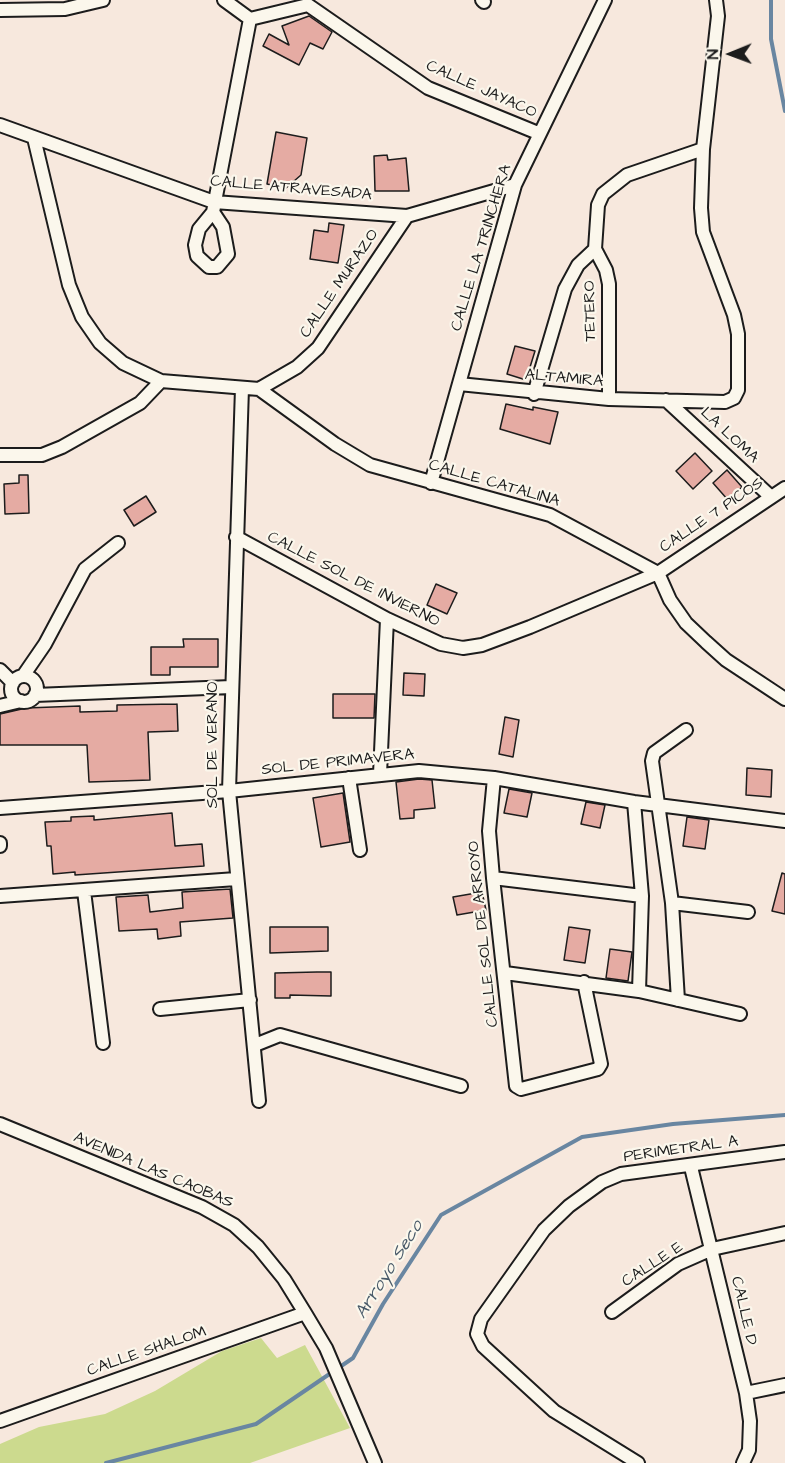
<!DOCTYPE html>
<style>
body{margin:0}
#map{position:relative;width:785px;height:1463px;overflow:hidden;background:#f7e8dd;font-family:"Architects Daughter",sans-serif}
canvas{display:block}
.north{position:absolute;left:701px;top:24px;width:60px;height:60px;-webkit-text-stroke:4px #fbf7ec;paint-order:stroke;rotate:269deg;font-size:16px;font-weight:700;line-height:24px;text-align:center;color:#1c1c1c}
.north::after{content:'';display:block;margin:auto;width:21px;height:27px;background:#1c1c1c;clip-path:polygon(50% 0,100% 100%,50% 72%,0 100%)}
</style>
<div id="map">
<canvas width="785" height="1463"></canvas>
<div class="north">N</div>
</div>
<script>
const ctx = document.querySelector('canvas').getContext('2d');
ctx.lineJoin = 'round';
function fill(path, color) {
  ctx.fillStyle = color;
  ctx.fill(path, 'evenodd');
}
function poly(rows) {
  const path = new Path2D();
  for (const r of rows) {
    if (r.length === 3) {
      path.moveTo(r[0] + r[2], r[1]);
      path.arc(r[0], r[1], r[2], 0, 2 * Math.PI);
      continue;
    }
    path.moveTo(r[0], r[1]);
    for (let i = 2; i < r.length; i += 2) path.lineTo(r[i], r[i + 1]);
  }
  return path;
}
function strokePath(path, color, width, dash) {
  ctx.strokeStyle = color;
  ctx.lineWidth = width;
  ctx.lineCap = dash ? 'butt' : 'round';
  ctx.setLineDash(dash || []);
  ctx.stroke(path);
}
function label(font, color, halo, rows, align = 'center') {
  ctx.font = font + ' "Architects Daughter",sans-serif';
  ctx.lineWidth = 4.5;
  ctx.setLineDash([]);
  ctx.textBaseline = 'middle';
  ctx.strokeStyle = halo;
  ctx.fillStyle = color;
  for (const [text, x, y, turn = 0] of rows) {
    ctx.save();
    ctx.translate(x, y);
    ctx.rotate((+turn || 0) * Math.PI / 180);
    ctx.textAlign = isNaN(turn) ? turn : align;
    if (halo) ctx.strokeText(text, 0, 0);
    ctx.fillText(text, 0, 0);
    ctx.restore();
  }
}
fill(poly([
 [261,1338,277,1358,305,1345,350,1428,250,1463,0,1463,0,1444,39,1427,105,1414,155,1391,222,1351]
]), '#ccda8e');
strokePath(poly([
 [771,0,771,39,785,111],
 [106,1463,256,1424,353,1358,383,1304,441,1215,582,1137,673,1124,785,1115]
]), '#6986a1', 4);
const building = poly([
 [309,16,332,32,323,49,310,43,299,65,263,46,269,34,289,45,282,26,309,16],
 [276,132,307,138,301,175,286,188,267,184,276,132],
 [387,155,388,160,406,158,409,191,375,191,374,156,387,155],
 [329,223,344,225,338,263,310,259,314,230,328,232,329,223],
 [515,346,535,351,526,380,507,374,515,346],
 [506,404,533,410,533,407,558,412,550,444,500,429,506,404],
 [695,453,712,471,693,489,676,471,695,453],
 [727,470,742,487,728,500,713,483,727,470],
 [19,475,28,475,29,513,5,514,4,484,19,483,19,475],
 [146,496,156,512,134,526,124,510,146,496],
 [436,584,457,593,447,614,427,605,436,584],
 [183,639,218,639,218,667,170,667,170,675,151,675,151,647,184,647,183,639],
 [404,673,425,674,424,696,403,695,404,673],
 [333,694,375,694,374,718,333,718,333,694],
 [177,704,178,731,148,732,150,780,89,782,87,745,0,745,0,714,26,708,80,706,80,712,117,711,117,705,177,704],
 [505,717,519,720,513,757,499,754,505,717],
 [747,768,772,770,771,797,746,795,747,768],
 [419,779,432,780,435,808,414,810,414,818,400,819,396,782,419,779],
 [509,789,532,793,527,817,504,813,509,789],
 [343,793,350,842,321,847,313,798,343,793],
 [586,802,605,805,600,828,581,824,586,802],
 [172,813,175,846,202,844,204,866,75,875,75,872,53,874,51,846,47,846,45,822,71,821,71,817,94,816,94,820,172,813],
 [687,817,709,820,705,849,683,846,687,817],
 [782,873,785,874,785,914,772,911,782,873],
 [230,889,233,918,180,922,181,936,158,939,157,929,119,931,116,897,148,895,150,912,183,908,182,892,230,889],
 [482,892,486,910,457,915,453,897,482,892],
 [270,927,328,927,328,951,270,953,270,927],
 [569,927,590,930,585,963,564,960,569,927],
 [610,949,632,952,628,981,606,978,610,949],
 [317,972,331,972,331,996,290,995,290,998,275,998,275,973,317,972]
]);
fill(building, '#e5aba3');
strokePath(building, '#1c1c1c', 1.5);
const minor = poly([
 [224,0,250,19,308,5],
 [482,0,484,2],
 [308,5,428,88,538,133],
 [0,10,65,9,103,0],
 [0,125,214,202,407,216,515,185],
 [34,138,69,285,82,317,100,343,123,363,161,381,259,389,297,367,318,348,407,216],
 [213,212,250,19],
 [213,212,223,227,228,254,217,267,209,267,197,256,195,245,199,229,213,212],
 [459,384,609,399,725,402,734,398,738,390,738,334,734,315,703,232,701,208,703,149,718,16,716,0],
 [242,388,229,791,259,1101],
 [259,389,335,444,370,465,550,515,658,573,670,600,686,623,706,642,726,660,785,699],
 [534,394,565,289,578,265,595,249],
 [609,399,609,284,606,270,595,249,598,205,603,194,627,175,703,149],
 [666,400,770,496],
 [0,455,42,455,62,447,140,403,161,381],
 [431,483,515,185,605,0],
 [236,537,387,619,441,644,463,648,482,645,530,627,658,573,785,488],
 [0,670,13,683],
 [23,676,45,644,85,569,118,543],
 [24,689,13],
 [35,695,231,687],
 [0,706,21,701],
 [380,774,387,619],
 [349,778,360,850],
 [494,778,489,831,493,878,516,1086,521,1089,598,1069,601,1064,584,982],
 [634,802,642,896,639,991],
 [0,808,229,791,419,771,494,778,634,802,785,821],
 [0,843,0,846],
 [493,878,642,896],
 [84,891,103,1043],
 [0,896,236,879],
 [672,903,748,912],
 [505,973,639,991,740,1014],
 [678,1000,672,903,652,761,654,753,686,730],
 [160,1009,250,1000],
 [255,1045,280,1035,461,1086],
 [0,1124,202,1207,234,1225,258,1247,284,1279,305,1313,326,1348,375,1463],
 [691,1167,746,1393,750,1421,749,1450,743,1463],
 [612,1312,678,1264,712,1249,785,1233],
 [746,1393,785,1385],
 [0,1421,305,1313],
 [638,1463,554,1411,483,1346,477,1334,481,1319,544,1230,569,1206,602,1182,621,1174,785,1152]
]);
strokePath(minor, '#1c1c1c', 16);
strokePath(minor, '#fbf7ec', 12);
label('16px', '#1c1c1c', '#fbf7ec', [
 ["CALLE JAYACO",481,90,24],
 ["CALLE ATRAVESADA",291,189,5],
 ["CALLE LA TRINCHERA",482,248,-73],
 ["CALLE MURAZO",340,284,-56],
 ["TETERO",591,311,-91],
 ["ALTAMIRA",564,379,5],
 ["LA LOMA",729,436,43],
 ["CALLE CATALINA",494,484,16],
 ["CALLE 7 PICOS",712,516,-34],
 ["CALLE SOL DE INVIERNO",353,580,27],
 ["SOL DE VERANO",214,745,-90],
 ["SOL DE PRIMAVERA",338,763,-6],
 ["CALLE SOL DE ARROYO",484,934,-96],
 ["PERIMETRAL A",681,1150,-8],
 ["AVENIDA LAS CAOBAS",153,1171,23],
 ["CALLE E",653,1265,-33],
 ["CALLE D",743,1311,77],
 ["CALLE SHALOM",147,1352,-19]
]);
label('italic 18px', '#495a69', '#fbf7ec', [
 ["Arroyo Seco",390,1270,-58]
]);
</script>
